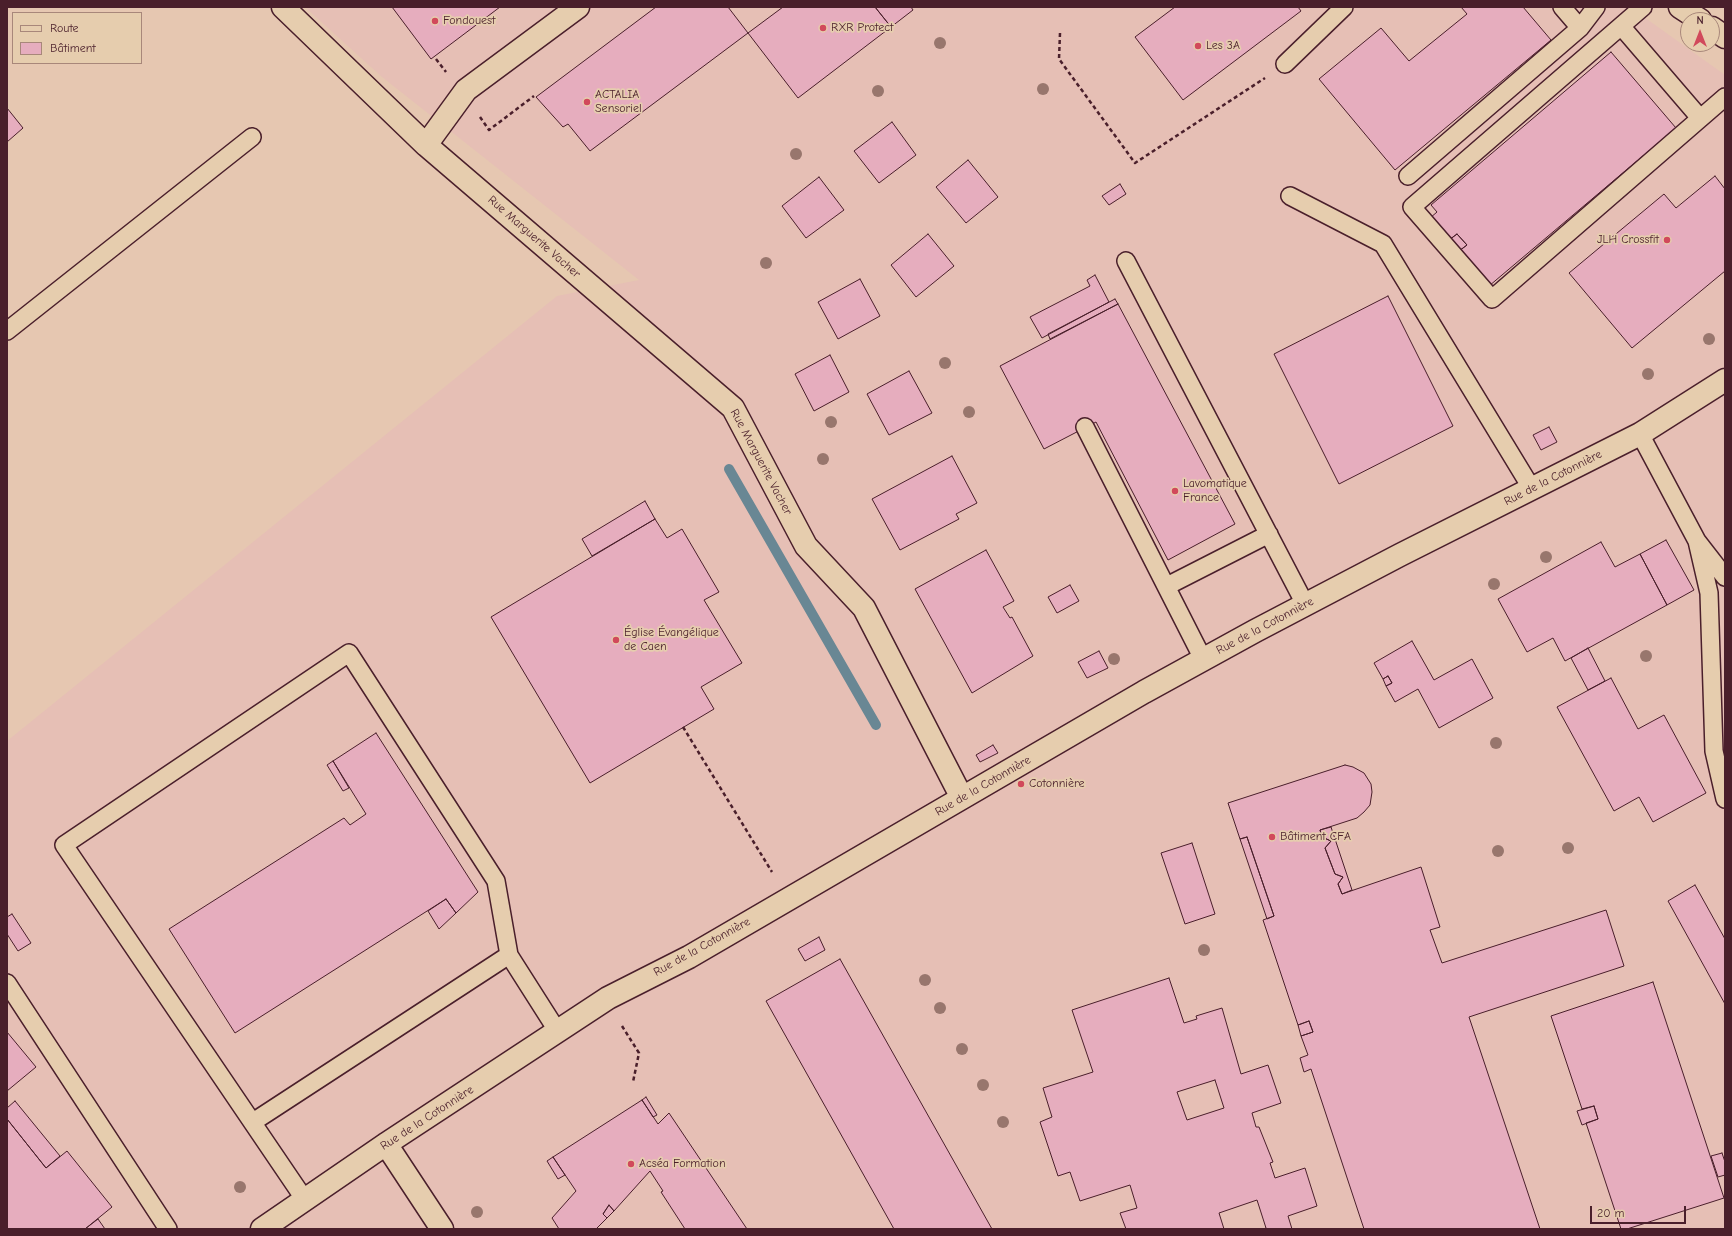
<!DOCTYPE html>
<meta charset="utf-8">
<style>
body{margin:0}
#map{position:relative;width:1732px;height:1236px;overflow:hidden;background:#e6c7b1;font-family:"Comic Neue",sans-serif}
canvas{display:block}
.frame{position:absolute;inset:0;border:8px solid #4a1f2b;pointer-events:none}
.legend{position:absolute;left:12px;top:12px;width:130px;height:52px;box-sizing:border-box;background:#e6cdae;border:1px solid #a8877a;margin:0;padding:5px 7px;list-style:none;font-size:12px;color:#4a1f2b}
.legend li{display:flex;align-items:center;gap:8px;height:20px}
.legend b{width:20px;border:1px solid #a8877a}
.north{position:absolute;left:1680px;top:12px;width:40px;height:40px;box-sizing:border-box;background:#e6cdae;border:1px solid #a8877a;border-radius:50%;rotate:0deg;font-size:11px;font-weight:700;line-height:16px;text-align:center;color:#4a1f2b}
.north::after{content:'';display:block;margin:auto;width:14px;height:18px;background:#d1495b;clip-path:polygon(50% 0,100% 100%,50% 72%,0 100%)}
.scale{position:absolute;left:1590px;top:1206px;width:96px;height:18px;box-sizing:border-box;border:2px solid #4a1f2b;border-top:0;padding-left:5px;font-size:12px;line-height:14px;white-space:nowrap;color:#4a1f2b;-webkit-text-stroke:3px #e6cdae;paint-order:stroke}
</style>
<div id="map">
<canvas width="1732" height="1236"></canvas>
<div class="frame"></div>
<ul class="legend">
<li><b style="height:5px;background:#e6cdae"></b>Route</li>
<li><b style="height:11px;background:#e6adbe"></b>Bâtiment</li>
</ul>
<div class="north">N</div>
<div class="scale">20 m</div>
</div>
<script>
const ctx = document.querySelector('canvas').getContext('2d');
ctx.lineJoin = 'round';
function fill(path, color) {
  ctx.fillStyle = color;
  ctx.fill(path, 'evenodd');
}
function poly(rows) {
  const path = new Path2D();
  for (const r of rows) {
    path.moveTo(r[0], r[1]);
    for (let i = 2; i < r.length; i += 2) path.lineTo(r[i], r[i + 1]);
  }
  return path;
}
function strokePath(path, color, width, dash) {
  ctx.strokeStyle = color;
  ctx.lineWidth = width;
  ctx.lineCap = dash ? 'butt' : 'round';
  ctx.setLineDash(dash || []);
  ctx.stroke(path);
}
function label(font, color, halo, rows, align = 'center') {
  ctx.font = font + ' "Comic Neue",sans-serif';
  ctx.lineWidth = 3.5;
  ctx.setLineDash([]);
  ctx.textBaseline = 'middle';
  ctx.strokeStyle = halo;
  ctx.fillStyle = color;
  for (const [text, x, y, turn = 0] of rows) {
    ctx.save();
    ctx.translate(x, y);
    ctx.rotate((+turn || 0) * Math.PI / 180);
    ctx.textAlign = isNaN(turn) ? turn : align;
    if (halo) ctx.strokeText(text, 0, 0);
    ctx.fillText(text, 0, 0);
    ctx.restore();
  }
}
fill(poly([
 [305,7,1630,7,1725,75,1725,1229,7,1229,7,741,557,296,639,280,382,77]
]), '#e6bfb5');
strokePath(poly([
 [729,469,876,725]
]), '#698794', 10);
const building = poly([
 [392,7,500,7,431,59,392,7],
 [656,7,728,7,748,33,590,151,568,124,563,127,536,97,656,7],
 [783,7,875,7,891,27,798,98,748,33,783,7],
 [875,7,911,7,913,10,891,27,875,7],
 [1175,7,1298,7,1301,11,1183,100,1135,37,1175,7],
 [1461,7,1523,7,1551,40,1395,170,1319,79,1381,28,1409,61,1467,14,1461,7],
 [1611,52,1676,128,1489,286,1459,251,1467,245,1457,234,1449,240,1430,218,1437,212,1431,205,1611,52],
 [7,108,23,128,7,142,7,108],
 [892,122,916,155,879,183,854,151,892,122],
 [968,160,998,197,966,223,936,187,968,160],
 [1715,176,1725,189,1725,271,1632,348,1569,273,1664,194,1676,208,1715,176],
 [819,177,844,210,806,238,782,206,819,177],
 [1120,184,1126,194,1109,205,1102,196,1120,184],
 [928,234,954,266,916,297,891,265,928,234],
 [1457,234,1467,245,1459,251,1449,240,1457,234],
 [1095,275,1109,302,1042,338,1030,317,1090,286,1087,280,1095,275],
 [860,279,880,316,838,339,818,302,860,279],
 [1388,296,1453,426,1339,484,1274,354,1388,296],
 [1115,299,1118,304,1050,339,1048,334,1115,299],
 [1118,304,1235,524,1168,560,1096,422,1044,449,1000,366,1118,304],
 [830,355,849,392,814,411,795,374,830,355],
 [909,371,932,413,889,435,867,394,909,371],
 [1549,427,1557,442,1541,450,1533,435,1549,427],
 [952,456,977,503,956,514,959,519,900,550,872,499,952,456],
 [645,501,655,519,592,556,582,539,645,501],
 [655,519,667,538,682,529,719,592,704,600,742,663,701,687,714,709,590,783,491,617,655,519],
 [1666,540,1694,590,1667,605,1640,554,1666,540],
 [1601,542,1615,567,1640,554,1667,605,1565,661,1553,638,1527,652,1498,599,1601,542],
 [986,550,1014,601,1003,607,1010,618,1012,617,1033,656,972,693,915,589,986,550],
 [1070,585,1079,601,1057,613,1048,597,1070,585],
 [1412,641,1434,680,1472,659,1493,698,1439,728,1418,689,1395,702,1386,686,1392,683,1388,676,1383,679,1374,663,1412,641],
 [1588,648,1605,681,1588,690,1571,658,1588,648],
 [1099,651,1108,668,1087,678,1078,662,1099,651],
 [1388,676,1392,683,1386,686,1383,679,1388,676],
 [1611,678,1638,729,1664,715,1706,793,1653,822,1639,797,1614,811,1557,707,1611,678],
 [376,733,478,892,456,913,446,899,235,1033,169,929,344,818,350,825,366,814,333,761,376,733],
 [993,745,998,753,980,762,976,755,993,745],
 [333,761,349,788,343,791,327,765,333,761],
 [1345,765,1353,767,1364,773,1371,784,1372,792,1370,805,1364,812,1357,818,1320,830,1322,837,1331,841,1325,848,1335,874,1343,877,1338,884,1342,894,1421,867,1440,927,1430,930,1442,963,1606,910,1624,966,1469,1017,1540,1229,1364,1229,1311,1069,1304,1072,1300,1058,1308,1055,1301,1036,1313,1032,1309,1021,1298,1025,1263,920,1274,916,1247,837,1240,839,1228,803,1345,765],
 [1331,827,1352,890,1342,894,1338,884,1343,877,1335,874,1325,848,1331,841,1322,837,1320,830,1331,827],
 [1247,837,1274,916,1267,919,1240,839,1247,837],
 [1192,843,1215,914,1185,924,1161,853,1192,843],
 [1695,885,1725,939,1725,1004,1668,901,1695,885],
 [446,899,456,913,439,929,428,911,446,899],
 [12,914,31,943,18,951,7,934,7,917,12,914],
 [819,937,825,950,805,961,798,949,819,937],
 [840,959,992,1229,894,1229,766,1001,840,959],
 [1169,978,1184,1023,1197,1019,1196,1016,1222,1008,1241,1074,1268,1065,1281,1103,1252,1113,1256,1127,1259,1127,1273,1162,1270,1163,1275,1178,1305,1168,1317,1206,1288,1216,1292,1229,1263,1229,1266,1228,1257,1200,1219,1213,1224,1229,1126,1229,1120,1213,1137,1208,1130,1185,1080,1201,1070,1172,1058,1176,1040,1122,1052,1117,1043,1088,1093,1072,1072,1010,1169,978],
 [1215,1080,1224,1108,1187,1120,1177,1092,1215,1080],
 [1653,982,1724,1198,1627,1229,1621,1229,1586,1123,1598,1119,1594,1106,1582,1109,1551,1016,1653,982],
 [1309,1021,1313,1032,1301,1036,1298,1025,1309,1021],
 [7,1032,36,1067,7,1091,7,1032],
 [646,1097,657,1115,653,1117,642,1100,646,1097],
 [642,1100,658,1124,669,1113,747,1229,685,1229,661,1192,663,1191,650,1171,614,1211,609,1205,603,1214,607,1218,596,1229,559,1229,552,1218,576,1191,553,1157,642,1100],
 [15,1101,60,1156,46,1168,7,1119,7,1108,15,1101],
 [1594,1106,1598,1119,1582,1125,1577,1111,1594,1106],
 [7,1119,46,1168,67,1151,112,1207,85,1229,7,1229,7,1119],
 [1722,1153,1725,1162,1725,1175,1718,1177,1711,1156,1722,1153],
 [553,1157,565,1175,558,1179,547,1161,553,1157],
 [609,1205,614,1211,607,1218,603,1214,609,1205],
 [98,1219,105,1229,85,1229,98,1219]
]);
fill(building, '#e6adbe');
strokePath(building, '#4a1f2b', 1);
const lane = poly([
 [1562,7,1580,28],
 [1643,7,1412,207,1492,299,1725,97],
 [1621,26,1700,118],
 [1285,64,1344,7],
 [1408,176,1580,28,1596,7],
 [1290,196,1383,244,1532,489],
 [1126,261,1305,604],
 [7,331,252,137],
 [1085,427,1203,659],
 [1640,434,1697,541,1725,577],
 [1697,541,1709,593,1714,751,1725,799],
 [1167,586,1269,534],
 [7,983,168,1229],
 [253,1122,509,955],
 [305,1200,64,845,349,653,496,881,509,955,558,1032]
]);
const street = poly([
 [283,7,426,145,733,408,806,546,864,608,962,798],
 [426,145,466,90,578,7],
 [386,1144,442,1229],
 [262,1229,386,1144,608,998,689,957,1144,692,1255,631,1400,555,1640,434,1725,380]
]);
const secondary = poly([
 [1680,7,1700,20],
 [1712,28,1725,37]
]);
strokePath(lane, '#4a1f2b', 20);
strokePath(street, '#4a1f2b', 25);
strokePath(secondary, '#4a1f2b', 25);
strokePath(poly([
 [1060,33,1059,59,1135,163,1265,78],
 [436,59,446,72],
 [480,117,489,130,534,96],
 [683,727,772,872],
 [622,1026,639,1053,633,1082]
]), '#4a1f2b', 2.5, [4, 3]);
strokePath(lane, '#e6cdae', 17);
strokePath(street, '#e6cdae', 22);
strokePath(secondary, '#e6cdae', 22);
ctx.fillStyle = '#98766d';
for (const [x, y] of [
 [940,43],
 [1043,89],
 [878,91],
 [796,154],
 [766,263],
 [1709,339],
 [945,363],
 [1648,374],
 [969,412],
 [831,422],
 [823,459],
 [1546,557],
 [1494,584],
 [1646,656],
 [1114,659],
 [1496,743],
 [1568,848],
 [1498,851],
 [1204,950],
 [925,980],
 [940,1008],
 [962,1049],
 [983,1085],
 [1003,1122],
 [240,1187],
 [477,1212]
]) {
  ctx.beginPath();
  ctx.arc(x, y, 6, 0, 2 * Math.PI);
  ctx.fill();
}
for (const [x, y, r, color] of [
 [435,21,4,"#d1495b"],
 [823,28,4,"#d1495b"],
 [1198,46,4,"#d1495b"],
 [587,102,4,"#d1495b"],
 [1667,240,4,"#d1495b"],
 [1175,491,4,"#d1495b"],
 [616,640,4,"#d1495b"],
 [1021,784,4,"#d1495b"],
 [1272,837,4,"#d1495b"],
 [631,1164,4,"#d1495b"]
]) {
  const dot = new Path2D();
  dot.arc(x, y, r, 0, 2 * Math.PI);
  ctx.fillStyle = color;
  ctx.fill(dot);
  strokePath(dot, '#e6cdae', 1.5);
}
label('12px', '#4a1f2b', '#e6cdae', [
 ["Fondouest",443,21],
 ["RXR Protect",831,28],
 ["Les 3A",1206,46],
 ["ACTALIA",595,95],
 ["Sensoriel",595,109],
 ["JLH Crossfit",1659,240,"right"],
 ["Lavomatique",1183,484],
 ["France",1183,498],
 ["Église Évangélique",624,633],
 ["de Caen",624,647],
 ["Cotonnière",1029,784],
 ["Bâtiment CFA",1280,837],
 ["Acséa Formation",639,1164]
], 'left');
label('12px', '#4a1f2b', '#e6cdae', [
 ["Rue Marguerite Vacher",534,237,41],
 ["Rue Marguerite Vacher",761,462,62],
 ["Rue de la Cotonnière",1553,478,-27],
 ["Rue de la Cotonnière",1265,626,-28],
 ["Rue de la Cotonnière",983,786,-30],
 ["Rue de la Cotonnière",702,947,-29],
 ["Rue de la Cotonnière",427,1118,-33]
]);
</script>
